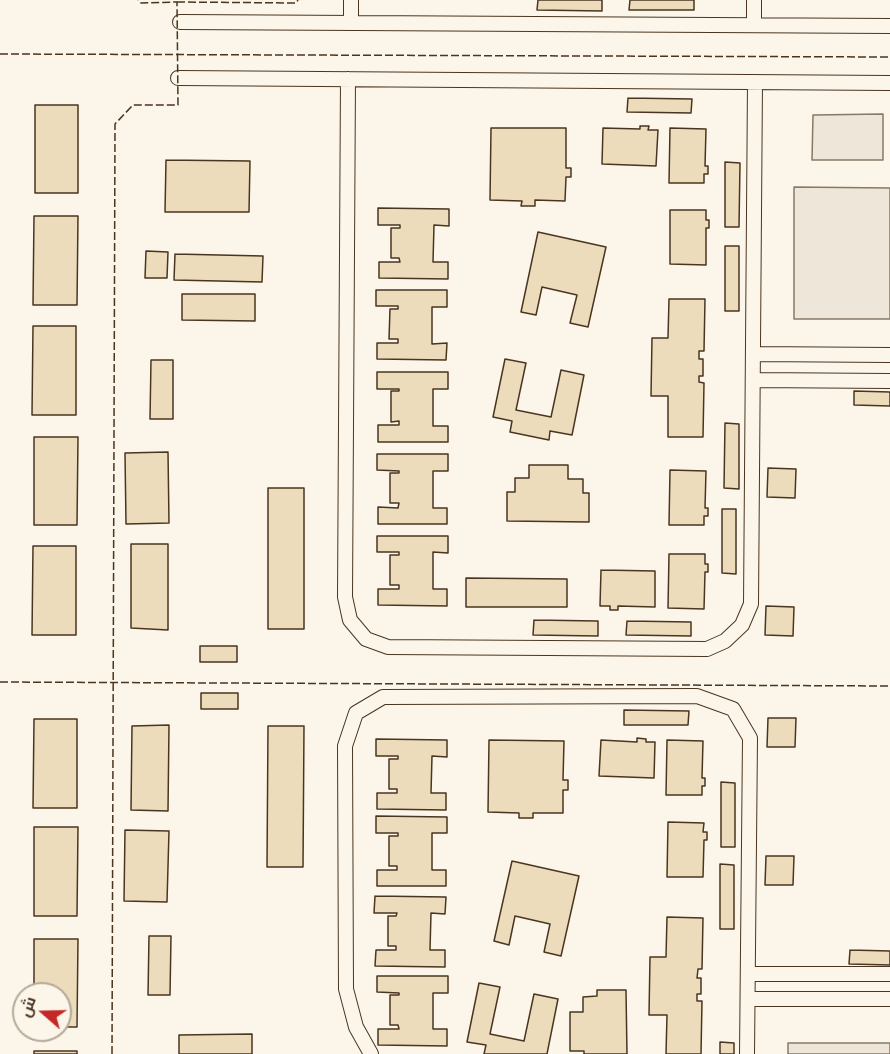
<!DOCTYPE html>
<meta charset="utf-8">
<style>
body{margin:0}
#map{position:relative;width:890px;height:1054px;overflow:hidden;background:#fbf6e9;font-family:Lato,Cairo,sans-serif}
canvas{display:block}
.north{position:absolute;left:12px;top:982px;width:60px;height:60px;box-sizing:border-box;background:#fbf6e9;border:2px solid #b4a999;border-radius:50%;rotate:290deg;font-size:16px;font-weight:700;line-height:24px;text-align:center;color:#4a3520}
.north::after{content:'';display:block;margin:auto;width:21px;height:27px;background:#c62828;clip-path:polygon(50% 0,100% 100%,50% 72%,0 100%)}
</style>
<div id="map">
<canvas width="890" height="1054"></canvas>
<div class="north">ش</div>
</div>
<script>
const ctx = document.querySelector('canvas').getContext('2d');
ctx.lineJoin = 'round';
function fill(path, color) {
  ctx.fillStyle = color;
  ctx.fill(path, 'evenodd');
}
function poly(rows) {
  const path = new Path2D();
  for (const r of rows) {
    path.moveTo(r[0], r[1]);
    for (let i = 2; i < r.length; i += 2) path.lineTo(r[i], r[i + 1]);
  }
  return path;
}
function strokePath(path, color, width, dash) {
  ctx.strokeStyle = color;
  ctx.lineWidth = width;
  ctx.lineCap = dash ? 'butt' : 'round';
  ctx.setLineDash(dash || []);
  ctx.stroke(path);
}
const green = poly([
 [883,114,883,160,812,160,813,115,883,114],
 [794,187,890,188,890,319,794,319,794,187],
 [788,1043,890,1043,890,1054,788,1054,788,1043]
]);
fill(green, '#ede6d9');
strokePath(green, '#887966', 1.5);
const building = poly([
 [538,0,602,0,602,11,537,10,538,0],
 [630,0,694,0,694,10,629,10,630,0],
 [628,98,692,99,691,113,627,112,628,98],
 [35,105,78,105,78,193,35,193,35,105],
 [640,126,649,126,648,130,658,130,656,166,602,164,603,128,640,129,640,126],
 [491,128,566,128,566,168,571,168,571,177,566,177,565,201,535,200,535,206,521,206,522,201,490,200,491,128],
 [670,128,706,129,705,166,708,166,708,174,704,174,704,183,669,183,670,128],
 [166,160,250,161,249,212,165,212,166,160],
 [725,162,740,163,739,227,725,227,725,162],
 [378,208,449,209,449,226,434,225,433,262,448,262,448,279,379,278,379,262,400,262,399,258,391,258,391,228,400,228,400,225,378,225,378,208],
 [670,210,706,210,706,220,709,220,709,228,706,228,706,265,670,264,670,210],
 [34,216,78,216,77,305,33,305,34,216],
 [538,232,606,247,588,327,570,323,577,295,542,287,536,315,521,312,538,232],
 [725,246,739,246,739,311,725,311,725,246],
 [146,251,168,252,167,278,145,278,146,251],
 [175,254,263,256,262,282,174,280,175,254],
 [376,290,447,290,447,307,432,307,432,344,447,343,446,360,377,359,377,343,398,343,398,339,389,339,390,309,398,309,398,306,376,306,376,290],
 [182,294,255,294,255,321,182,320,182,294],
 [669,299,705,299,704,351,699,351,699,359,703,359,703,376,699,376,699,382,704,383,703,437,668,437,668,396,651,396,652,338,668,338,669,299],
 [33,326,76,326,76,415,32,415,33,326],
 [505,359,526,363,516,410,551,417,561,370,584,375,572,435,550,431,549,440,510,432,512,421,493,417,505,359],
 [151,360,173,360,173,419,150,419,151,360],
 [377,372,448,372,448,389,433,389,433,426,448,426,448,442,378,442,378,425,399,425,399,421,391,422,391,391,399,391,399,389,377,389,377,372],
 [854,391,890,392,890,406,854,405,854,391],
 [725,423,739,424,739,489,724,488,725,423],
 [34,437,78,437,77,525,34,525,34,437],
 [168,452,169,523,126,524,125,453,168,452],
 [377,454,448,454,448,471,433,471,433,508,447,508,447,524,378,524,378,507,398,508,399,503,390,503,390,473,399,473,399,471,377,470,377,454],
 [529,465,568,465,568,479,583,479,583,493,589,493,589,522,507,521,507,492,515,492,515,478,529,478,529,465],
 [768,468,796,469,795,498,767,497,768,468],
 [670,470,706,471,705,508,708,508,708,516,704,516,704,525,669,525,670,470],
 [268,488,304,488,304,629,268,629,268,488],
 [722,509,736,509,736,574,722,573,722,509],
 [377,536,448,536,448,553,433,552,433,589,447,589,447,606,378,605,378,589,399,589,399,585,390,585,390,555,399,555,399,552,377,552,377,536],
 [131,544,168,544,168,630,131,628,131,544],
 [33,546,76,546,76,635,32,635,33,546],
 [669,554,705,554,705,564,708,564,708,572,705,572,704,609,668,608,669,554],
 [601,570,655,571,655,607,618,606,618,610,610,610,610,606,600,606,601,570],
 [466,578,567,579,567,607,466,607,466,578],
 [766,606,794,607,793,636,765,635,766,606],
 [534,620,598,621,598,636,533,635,534,620],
 [627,621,691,622,691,636,626,635,627,621],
 [200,646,237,646,237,662,200,662,200,646],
 [201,693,238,693,238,709,201,709,201,693],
 [624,710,689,711,688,725,624,725,624,710],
 [768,718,796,718,795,747,767,747,768,718],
 [34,719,77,719,77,808,33,808,34,719],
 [169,725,168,811,131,810,132,726,169,725],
 [268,726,304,726,303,867,267,867,268,726],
 [637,738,646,739,646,742,655,742,654,778,599,776,601,740,637,742,637,738],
 [376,739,447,740,447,757,432,756,431,793,446,793,446,810,377,809,377,793,397,793,397,789,389,789,389,759,398,759,398,756,376,756,376,739],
 [489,740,564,741,563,780,568,780,568,790,563,790,563,813,533,813,533,818,519,818,519,813,488,812,489,740],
 [667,740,703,741,702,778,705,778,705,786,702,786,702,795,666,795,667,740],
 [721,782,735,783,735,847,721,847,721,782],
 [376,816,447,817,447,833,432,833,432,870,446,870,446,886,377,886,377,870,397,870,397,866,389,866,389,836,398,836,398,833,376,833,376,816],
 [668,822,704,823,703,832,707,832,707,840,704,840,703,877,667,877,668,822],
 [34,827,78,827,77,916,34,916,34,827],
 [125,830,169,831,167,902,124,901,125,830],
 [766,856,794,856,793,885,765,885,766,856],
 [512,861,579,876,561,956,544,952,550,924,515,916,509,945,494,941,512,861],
 [720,864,734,865,734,929,720,929,720,864],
 [375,896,446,897,445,914,431,913,430,950,445,950,445,967,375,966,376,950,396,950,396,946,388,946,388,916,396,916,397,913,374,913,375,896],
 [667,917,703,918,702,969,698,969,697,978,701,978,701,994,697,994,697,1001,702,1001,701,1054,666,1054,667,1015,649,1015,650,957,666,957,667,917],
 [149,936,171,936,170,995,148,995,149,936],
 [34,939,78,939,77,1027,60,1027,60,994,34,994,34,939],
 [850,950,890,951,890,965,849,964,850,950],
 [377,976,448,976,448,993,433,993,433,1029,447,1029,447,1046,378,1045,378,1029,399,1029,398,1025,390,1025,390,995,399,995,399,993,377,992,377,976],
 [479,983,500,987,490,1034,524,1041,534,994,558,999,547,1054,484,1054,486,1045,467,1042,479,983],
 [597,990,626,990,627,1054,584,1054,584,1051,570,1051,570,1012,583,1012,583,997,597,996,597,990],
 [252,1034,252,1054,179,1054,179,1035,252,1034],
 [720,1042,734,1043,734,1054,720,1054,720,1042],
 [34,1051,77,1051,77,1054,34,1054,34,1051]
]);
fill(building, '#ecdcbc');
strokePath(building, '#4a3520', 1.5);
const street = poly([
 [180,22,890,26],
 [351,23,351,0],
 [754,25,754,0],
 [178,78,890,83],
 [348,79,345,597,350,620,366,639,388,647,707,649,725,641,742,625,751,604,755,82],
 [753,354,890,355],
 [753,380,890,381],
 [748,974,890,974],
 [748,999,890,999],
 [371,1054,356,1027,346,989,345,746,356,713,383,697,697,696,733,709,750,738,747,1054]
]);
strokePath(street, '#4a3520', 16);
strokePath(street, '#fbf6e9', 14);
strokePath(poly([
 [177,2,296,3,298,0],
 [0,54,890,57],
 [0,682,890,686],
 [112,1054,115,124,133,105,178,105,177,2,141,3,138,0]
]), '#4a3520', 1.5, [8, 3]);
</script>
